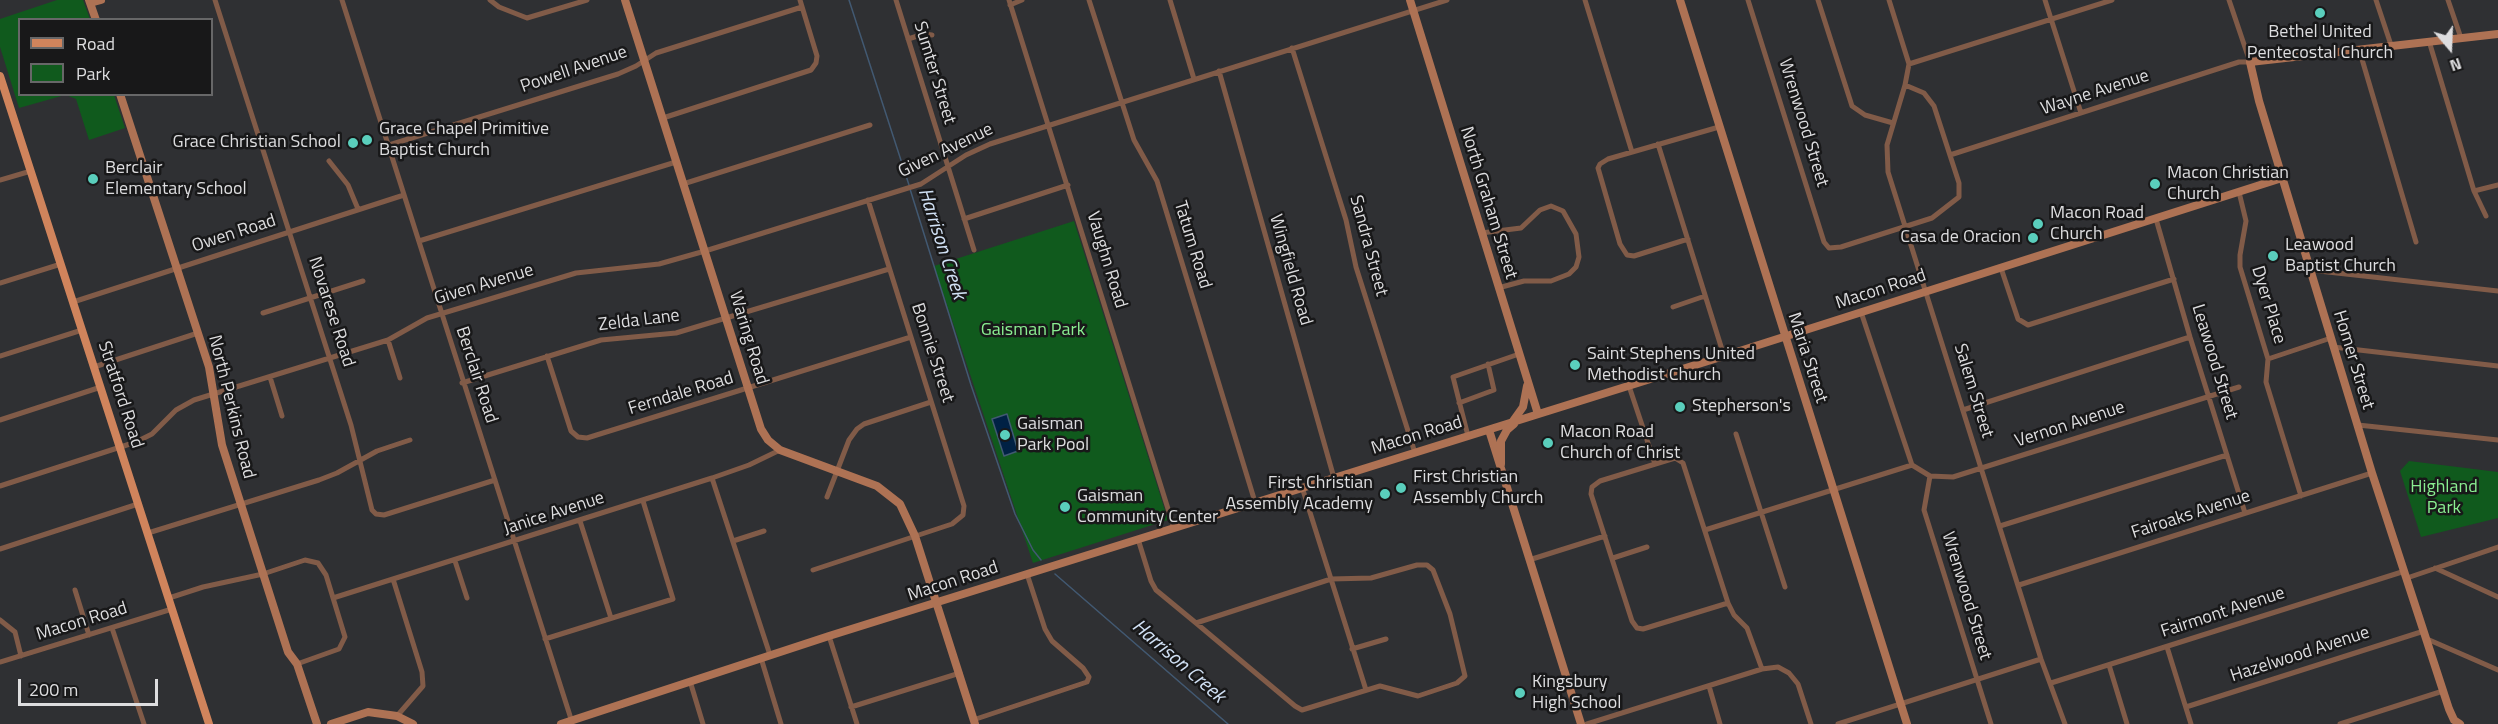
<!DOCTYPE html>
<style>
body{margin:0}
#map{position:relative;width:2498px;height:724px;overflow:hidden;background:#2f3033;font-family:"Titillium Web",sans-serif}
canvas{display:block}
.legend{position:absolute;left:18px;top:18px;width:195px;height:78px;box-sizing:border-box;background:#181819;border:2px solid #676768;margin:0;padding:8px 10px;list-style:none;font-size:18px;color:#dddddf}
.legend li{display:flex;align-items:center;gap:12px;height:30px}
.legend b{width:30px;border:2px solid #676768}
.north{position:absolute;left:2420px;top:18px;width:60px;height:60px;-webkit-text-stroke:4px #181819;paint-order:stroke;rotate:161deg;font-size:16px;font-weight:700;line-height:24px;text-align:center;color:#dddddf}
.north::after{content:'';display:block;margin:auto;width:21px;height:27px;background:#dddddf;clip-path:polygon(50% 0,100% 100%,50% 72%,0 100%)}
.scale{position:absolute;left:18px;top:679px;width:140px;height:27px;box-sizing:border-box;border:3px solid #dddddf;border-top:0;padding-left:8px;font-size:18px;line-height:21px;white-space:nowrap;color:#dddddf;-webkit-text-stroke:4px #181819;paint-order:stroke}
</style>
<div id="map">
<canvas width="2498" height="724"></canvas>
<ul class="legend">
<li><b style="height:8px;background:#d0845c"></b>Road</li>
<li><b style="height:16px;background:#105a1d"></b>Park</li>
</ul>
<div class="north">N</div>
<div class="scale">200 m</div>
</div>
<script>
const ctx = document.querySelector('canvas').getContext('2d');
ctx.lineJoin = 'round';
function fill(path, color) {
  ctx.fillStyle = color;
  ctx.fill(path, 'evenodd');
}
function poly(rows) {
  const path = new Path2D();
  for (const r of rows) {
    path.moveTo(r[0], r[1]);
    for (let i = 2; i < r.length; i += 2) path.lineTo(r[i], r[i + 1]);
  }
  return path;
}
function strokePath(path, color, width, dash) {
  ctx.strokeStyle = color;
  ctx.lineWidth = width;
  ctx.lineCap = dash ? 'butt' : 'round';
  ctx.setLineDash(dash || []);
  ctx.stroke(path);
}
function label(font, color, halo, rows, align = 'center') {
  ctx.font = font + ' "Titillium Web",sans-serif';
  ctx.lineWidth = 5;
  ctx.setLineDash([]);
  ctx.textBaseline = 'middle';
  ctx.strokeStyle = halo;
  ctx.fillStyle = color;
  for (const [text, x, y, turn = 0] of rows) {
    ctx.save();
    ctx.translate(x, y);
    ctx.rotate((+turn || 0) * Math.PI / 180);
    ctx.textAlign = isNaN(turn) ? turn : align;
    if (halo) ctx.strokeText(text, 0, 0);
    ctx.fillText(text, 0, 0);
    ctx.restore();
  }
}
fill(poly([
 [57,0,83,0,90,19,20,20,20,94,65,95,19,108,0,47,0,19],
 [66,95,114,95,125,128,89,140,76,99],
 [1074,221,1168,520,1033,563,934,266],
 [2409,461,2498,472,2498,518,2421,537,2400,471]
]), '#105a1d');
const water = poly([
 [1007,414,1018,451,1004,456,992,419,1007,414]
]);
fill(water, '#002144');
strokePath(water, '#425972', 1.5);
strokePath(poly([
 [849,0,909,185],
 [910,189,971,385,1015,514,1033,550,1041,560],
 [1055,574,1228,724]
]), '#425972', 1.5);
strokePath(poly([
 [215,0,351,425,372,510,376,514,384,515,495,480],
 [342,0,572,722],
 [490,0,499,7,527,18,587,0],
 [896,0,974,250],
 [1009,0,1174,528],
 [1089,0,1134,140,1157,181,1255,502],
 [1170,0,1194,79],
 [1585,0,1632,152],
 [1748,0,1824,242,1829,248,1841,247,1932,218,1959,197,1959,183,1934,106,1924,93,1905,85],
 [1818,0,1852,106,1865,115,1893,123],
 [1889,0,1909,64,1905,85,1887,145,1888,172,2041,659,2065,724],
 [2045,0,2081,113],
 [2376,0,2391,45],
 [2448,0,2461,38],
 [1010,5,1022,0],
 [908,39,924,34,932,35],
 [2429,41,2474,191,2486,216],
 [1292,48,1346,220,1356,267,1415,453],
 [2359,49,2416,242],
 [1909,64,2112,0],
 [1219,71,1334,478],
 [663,118,811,70,816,63,817,56,800,0],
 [1658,144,1724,356],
 [389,145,618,74,636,66,656,53,802,7],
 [1950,155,2239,62,2250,62,2229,0],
 [329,161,348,185,358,209],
 [0,180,31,171],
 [683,184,870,125],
 [2474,191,2498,185],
 [2239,192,2246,221,2240,255,2240,267,2268,359,2266,382,2301,496],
 [964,219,1068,185],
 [2156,219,2190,337,2245,513],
 [1481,233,1521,228,1540,210,1551,206,1563,211,1576,234,1579,257,1576,267,1569,274,1551,281,1524,281,1498,288],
 [1688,239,1634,256,1627,255,1620,244,1598,168,1600,164,1608,159,1719,127],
 [419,241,676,162],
 [2001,268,2018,319,2028,325,2174,279],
 [2310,270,2498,291],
 [0,283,61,264],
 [73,302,404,195],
 [1673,307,1705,296],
 [1861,312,1912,465],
 [263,313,363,281],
 [388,340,400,378],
 [2333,347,2498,366],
 [0,356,82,330],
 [547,356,571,431,578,437,587,438,911,337],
 [2268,359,2331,338],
 [94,367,198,333],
 [270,377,282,416],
 [462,383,601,340,676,333,889,269],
 [1629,386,1655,464],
 [1459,403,1494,390,1488,364],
 [1963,410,2190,337],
 [0,420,101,387],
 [2358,425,2498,440],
 [1736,434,1785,587],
 [1468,436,1453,377,1519,354],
 [1930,476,1924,510,1991,724],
 [712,478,770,655],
 [0,486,136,442,152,434,176,410,194,400,388,340,427,318,576,273,659,264,705,251,921,184,966,155,990,144,1447,0],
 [1302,487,1366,690],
 [827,497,849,440,857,429,864,424,931,402],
 [580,521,611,618],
 [2000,526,2227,455],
 [1705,530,1912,465,1930,476,1953,477,2239,387],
 [148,533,319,480,337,473,377,451,410,440],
 [1138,539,1151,581,1156,590,1196,623,1295,706,1302,710,1380,686,1418,696,1457,683,1465,676,1450,614,1433,570,1427,565,1417,565,1371,578,1331,579,1196,623],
 [733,541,764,531],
 [0,549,138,504],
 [1613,558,1647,547],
 [1529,560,1605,536],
 [455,561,467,598],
 [2435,568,2498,597],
 [813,570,952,524,963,515,964,506,868,200],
 [2407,578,2498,547],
 [393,579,422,672,423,686,397,716],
 [2019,585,2372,473],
 [75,590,89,635],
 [169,598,203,587,263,574,305,560,318,563,326,575,345,637,339,649,297,664],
 [333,598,712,478,749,465,780,450],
 [1728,603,1643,629,1637,628,1632,621,1591,494,1592,487,1600,481,1675,458,1683,463,1728,603,1734,615,1747,628,1762,669],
 [0,620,15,632,21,656],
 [112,628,144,724],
 [829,636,857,724],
 [545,639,673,599,643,501],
 [2427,639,2498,670],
 [2167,647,2191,724],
 [1352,649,1386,639],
 [761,658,781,724],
 [0,662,172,609],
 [2109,665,2127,724],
 [690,681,703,724],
 [2051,683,2405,571],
 [1709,686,1720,724],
 [851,707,960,673],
 [2186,707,2424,631],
 [973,720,1087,682,1089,677,1083,668,1052,641,1045,629,1027,574],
 [1587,724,1762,669,1778,667,1789,673,1798,684,1811,724],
 [1838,724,2041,659],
 [2340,724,2443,691]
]), '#815b48', 5);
strokePath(poly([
 [89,0,96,20],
 [625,0,761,429,768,440,780,450,877,486,900,504,915,536,975,724],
 [1410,0,1538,414],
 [1680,0,1907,724],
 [90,3,101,0],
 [120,94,209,367,222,445,288,652,297,664,317,724],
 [1513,421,1523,407,1527,386],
 [1489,430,1581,724],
 [1501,464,1501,441,1507,430,1514,424],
 [331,724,368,712,397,716,413,724],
 [561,724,829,636,1724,356,2282,178],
 [2460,724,2454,720,2449,709,2372,473,2259,101,2250,62,2498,34]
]), '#ae7254', 8);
strokePath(poly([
 [0,76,209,724]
]), '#d0845c', 8);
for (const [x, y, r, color] of [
 [2320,13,6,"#5acebc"],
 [367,140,6,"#5acebc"],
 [353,143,6,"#5acebc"],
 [93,179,6,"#5acebc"],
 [2155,184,6,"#5acebc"],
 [2038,224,6,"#5acebc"],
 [2033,238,6,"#5acebc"],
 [2273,256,6,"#5acebc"],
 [1575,365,6,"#5acebc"],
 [1680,407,6,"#5acebc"],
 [1005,435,6,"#5acebc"],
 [1548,443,6,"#5acebc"],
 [1401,488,6,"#5acebc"],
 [1385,494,6,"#5acebc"],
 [1065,507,6,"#5acebc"],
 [1520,693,6,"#5acebc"]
]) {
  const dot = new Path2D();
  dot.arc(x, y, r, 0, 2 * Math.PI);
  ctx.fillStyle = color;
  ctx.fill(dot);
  strokePath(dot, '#181819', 2);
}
label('18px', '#dddddf', '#181819', [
 ["Bethel United",2320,33,"center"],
 ["Pentecostal Church",2320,54,"center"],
 ["Grace Chapel Primitive",379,130],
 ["Baptist Church",379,151],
 ["Grace Christian School",341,143,"right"],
 ["Berclair",105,169],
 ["Elementary School",105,190],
 ["Macon Christian",2167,174],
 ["Church",2167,195],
 ["Macon Road",2050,214],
 ["Church",2050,235],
 ["Casa de Oracion",2021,238,"right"],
 ["Leawood",2285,246],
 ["Baptist Church",2285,267],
 ["Saint Stephens United",1587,355],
 ["Methodist Church",1587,376],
 ["Stepherson's",1692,407],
 ["Gaisman",1017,425],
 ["Park Pool",1017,446],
 ["Macon Road",1560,433],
 ["Church of Christ",1560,454],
 ["First Christian",1413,478],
 ["Assembly Church",1413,499],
 ["First Christian",1373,484,"right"],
 ["Assembly Academy",1373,505,"right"],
 ["Gaisman",1077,497],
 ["Community Center",1077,518],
 ["Kingsbury",1532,683],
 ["High School",1532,704]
], 'left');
label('18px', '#dddddf', '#181819', [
 ["Powell Avenue",574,70,-19],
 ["Sumter Street",934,73,73],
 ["Wayne Avenue",2095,93,-18],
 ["Wrenwood Street",1803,123,73],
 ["Given Avenue",946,151,-26],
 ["North Graham Street",1488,203,73],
 ["Owen Road",234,234,-18],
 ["Tatum Road",1192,245,73],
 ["Sandra Street",1368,246,75],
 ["Vaughn Road",1106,260,73],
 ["Wingfield Road",1290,270,74],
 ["Given Avenue",484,285,-17],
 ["Macon Road",1881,290,-18],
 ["Dyer Place",2268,305,73],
 ["Novarese Road",331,312,72],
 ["Zelda Lane",639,321,-7],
 ["Waring Road",748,338,73],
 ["Bonnie Street",932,353,72],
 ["Maria Street",1807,358,72],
 ["Homer Street",2353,360,73],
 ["Leawood Street",2214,362,73],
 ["Berclair Road",476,375,72],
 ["Salem Street",1973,391,73],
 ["Ferndale Road",681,394,-17],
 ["Stratford Road",120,395,72],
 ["North Perkins Road",231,407,76],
 ["Vernon Avenue",2070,425,-18],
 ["Macon Road",1417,436,-17],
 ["Janice Avenue",554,514,-18],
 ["Fairoaks Avenue",2191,515,-18],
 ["Macon Road",953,582,-18],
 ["Wrenwood Street",1966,596,73],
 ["Fairmont Avenue",2223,613,-18],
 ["Macon Road",82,622,-17],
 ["Hazelwood Avenue",2300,655,-18]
]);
label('18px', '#8aee91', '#181819', [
 ["Gaisman Park",1033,331],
 ["Highland",2444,488],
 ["Park",2444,509]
]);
label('italic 20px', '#d1e1f5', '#181819', [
 ["Harrison Creek",941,244,72],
 ["Harrison Creek",1178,662,41]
]);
</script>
